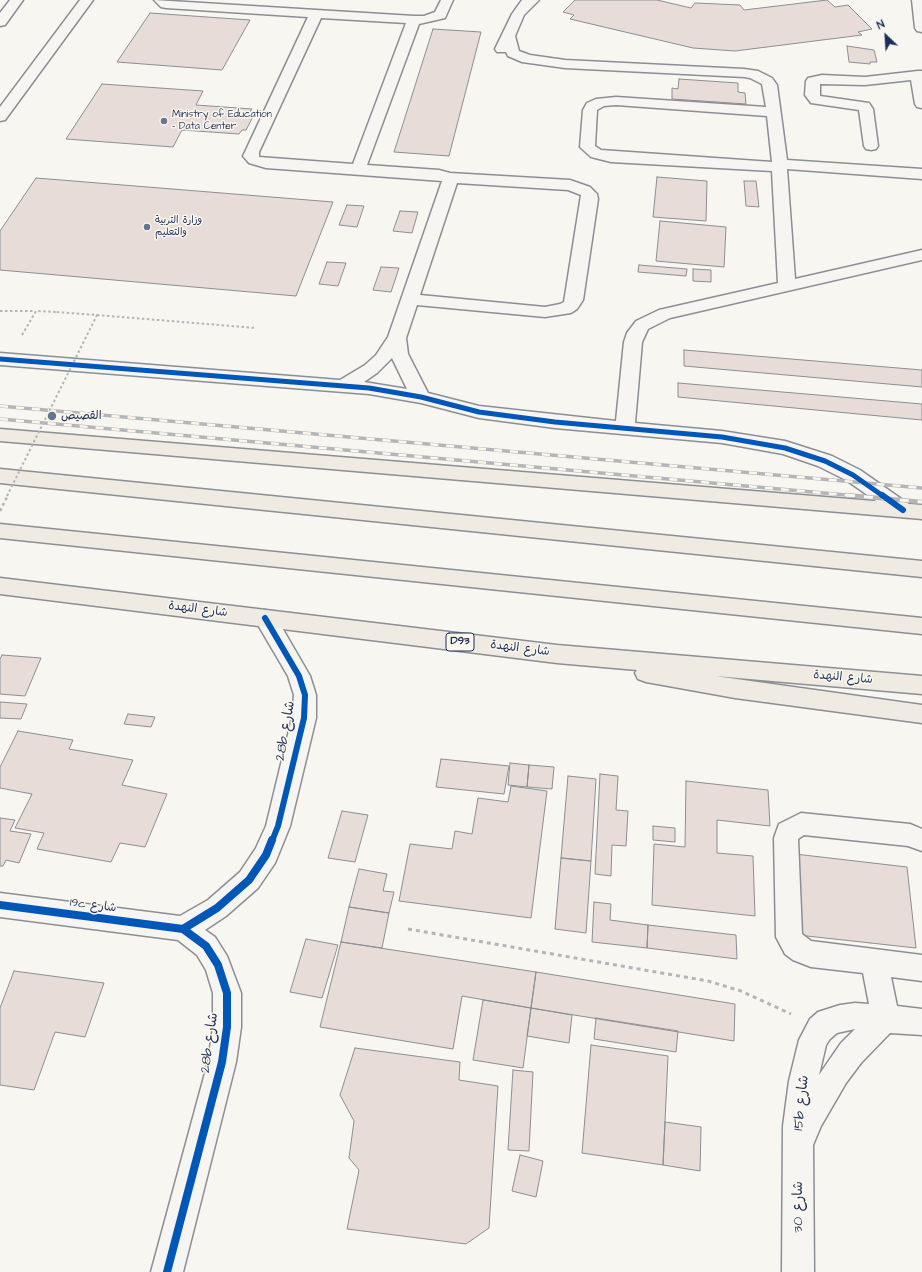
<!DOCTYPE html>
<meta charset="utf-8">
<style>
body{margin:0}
#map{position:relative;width:922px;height:1272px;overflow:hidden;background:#f8f6f0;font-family:"Architects Daughter",sans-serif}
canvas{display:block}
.north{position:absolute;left:866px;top:16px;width:40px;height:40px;-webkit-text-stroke:3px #fbf7ec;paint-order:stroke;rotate:335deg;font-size:11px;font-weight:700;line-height:16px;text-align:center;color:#1b2f5e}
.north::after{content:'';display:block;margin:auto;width:14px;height:18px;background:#1b2f5e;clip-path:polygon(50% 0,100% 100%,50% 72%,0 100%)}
</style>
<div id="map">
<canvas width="922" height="1272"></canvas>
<div class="north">N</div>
</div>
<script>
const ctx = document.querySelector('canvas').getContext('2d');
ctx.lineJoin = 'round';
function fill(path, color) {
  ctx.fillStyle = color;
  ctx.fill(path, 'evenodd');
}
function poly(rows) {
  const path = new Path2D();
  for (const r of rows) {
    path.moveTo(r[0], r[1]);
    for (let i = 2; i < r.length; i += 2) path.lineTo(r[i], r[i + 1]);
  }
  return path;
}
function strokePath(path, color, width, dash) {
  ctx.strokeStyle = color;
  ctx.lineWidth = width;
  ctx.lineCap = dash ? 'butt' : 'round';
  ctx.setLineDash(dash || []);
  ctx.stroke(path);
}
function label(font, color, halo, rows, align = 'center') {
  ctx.font = font + ' "Architects Daughter","Playpen Sans Arabic",sans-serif';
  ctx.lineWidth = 3;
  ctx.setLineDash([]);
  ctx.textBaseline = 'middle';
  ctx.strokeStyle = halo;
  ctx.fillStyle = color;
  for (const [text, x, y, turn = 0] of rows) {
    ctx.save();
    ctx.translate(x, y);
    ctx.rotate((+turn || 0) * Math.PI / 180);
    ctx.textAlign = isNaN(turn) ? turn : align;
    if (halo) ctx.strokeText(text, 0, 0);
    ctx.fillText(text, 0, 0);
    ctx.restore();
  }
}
const building = poly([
 [575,0,657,0,691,8,695,3,740,5,744,10,827,0,835,7,848,5,872,29,858,32,862,35,735,51,693,48,570,19,574,15,563,12,575,0],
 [150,13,250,20,222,70,117,62,150,13],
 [433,29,481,32,449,156,394,152,433,29],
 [847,46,874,50,877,62,870,62,870,64,849,62,847,46],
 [679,79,738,83,738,92,745,93,746,104,672,99,672,88,678,89,679,79],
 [102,84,203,91,196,105,252,109,249,113,255,113,246,130,242,130,239,134,182,130,173,147,66,139,102,84],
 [657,177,707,181,706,221,653,217,657,177],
 [36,178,333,202,296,296,0,270,0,231,36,178],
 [744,181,756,181,759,207,746,206,744,181],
 [347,205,364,206,357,227,339,225,347,205],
 [400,211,418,212,412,233,393,231,400,211],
 [660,221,726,227,724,267,656,261,660,221],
 [327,262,346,263,338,286,319,284,327,262],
 [639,265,687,269,686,276,638,272,639,265],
 [381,267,399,268,391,292,373,290,381,267],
 [693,269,711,270,711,282,693,281,693,269],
 [684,350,922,370,922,387,684,366,684,350],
 [678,383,922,404,922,420,678,397,678,383],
 [2,655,41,658,25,696,0,694,0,659,2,655],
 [0,702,27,704,21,719,0,718,0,702],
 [128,714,155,717,151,727,124,724,128,714],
 [18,731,73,740,69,749,133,760,122,785,167,794,145,847,120,843,111,862,37,849,44,833,15,828,32,794,0,788,0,767,18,731],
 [441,759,509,766,504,794,436,787,441,759],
 [510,763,529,765,527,787,508,785,510,763],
 [529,765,554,767,552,789,527,787,529,765],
 [600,774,618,776,616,810,628,811,626,846,612,845,611,876,595,874,600,774],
 [568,776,596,779,591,861,561,858,568,776],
 [686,781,768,790,770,826,717,820,717,853,753,856,755,916,652,905,654,844,685,847,686,781],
 [511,786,547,791,531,918,399,901,410,844,452,849,455,831,472,834,478,798,508,802,511,786],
 [342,811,368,815,355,862,328,858,342,811],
 [0,818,15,820,10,831,31,834,19,863,6,860,3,866,0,866,0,818],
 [653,826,675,828,675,842,653,840,653,826],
 [795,854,907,867,916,948,798,935,795,854],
 [561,858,591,861,586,933,555,929,561,858],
 [359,869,387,874,383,891,394,892,389,913,349,907,359,869],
 [594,902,611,904,610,920,648,925,647,948,592,942,594,902],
 [349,907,389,913,382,948,341,942,349,907],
 [648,925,736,935,737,959,647,948,648,925],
 [306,939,338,945,322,998,290,992,306,939],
 [341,942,536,972,531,1008,462,996,453,1049,320,1027,341,942],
 [14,971,104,983,85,1037,55,1032,34,1090,0,1085,0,1008,14,971],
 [536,972,735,1004,734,1041,531,1008,536,972],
 [483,1000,531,1008,523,1068,473,1060,483,1000],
 [531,1008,572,1015,569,1043,527,1036,531,1008],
 [596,1018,678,1031,676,1052,594,1039,596,1018],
 [591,1045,668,1056,663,1165,582,1153,591,1045],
 [355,1048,460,1062,459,1080,498,1086,489,1228,466,1244,347,1229,359,1170,349,1158,354,1121,340,1095,355,1048],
 [513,1070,533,1072,529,1151,508,1150,513,1070],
 [665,1122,701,1127,700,1171,663,1165,665,1122],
 [520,1155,543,1161,536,1197,512,1191,520,1155]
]);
fill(building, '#e8dcd8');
strokePath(building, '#8b8e94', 1);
const minor = poly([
 [10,0,23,0,5,25,0,26,0,13,10,0],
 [80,0,93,0,5,120,0,121,0,107,80,0],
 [154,0,414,16,424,16,435,12,441,0,453,0,445,18,419,24,367,165,439,170,450,173,570,180,590,187,597,194,598,199,583,300,577,309,571,313,545,317,417,305,406,338,408,354,428,393,479,406,616,421,624,342,627,333,636,321,659,310,778,283,772,171,611,162,591,157,580,147,583,110,587,103,596,99,616,97,766,107,762,84,750,78,744,77,565,68,522,62,508,56,506,52,497,52,495,49,512,14,522,0,539,0,524,15,515,36,519,51,530,55,565,60,744,69,758,71,772,78,777,85,787,160,922,169,922,179,787,169,795,279,922,250,922,260,670,318,648,329,642,342,635,423,722,431,785,441,832,456,860,470,910,505,913,510,910,515,903,517,896,515,846,480,818,466,783,454,722,443,555,428,479,418,421,403,369,394,0,365,0,353,340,380,365,365,376,355,388,337,442,181,266,168,249,163,243,156,245,152,308,17,166,8,161,7,154,0],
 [321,18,406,23,353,164,259,157,259,152,321,18],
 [616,105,767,116,772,162,601,150,595,146,597,110,604,106,616,105],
 [457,183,568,190,581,195,564,302,560,304,545,307,420,295,457,183],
 [392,358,407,389,364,382,377,373,392,358],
 [912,0,922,0,922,32,917,31,915,28,912,0],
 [918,71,922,71,922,108,917,107,915,104,911,80,865,85,820,84,820,96,869,103,873,109,878,146,876,149,871,150,866,149,864,146,859,110,811,103,805,95,806,81,808,78,822,75,865,77,918,71],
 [265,610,273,612,310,676,316,695,316,718,290,826,275,863,258,888,226,916,205,930,215,937,227,956,241,993,241,1027,236,1062,183,1272,151,1272,208,1062,213,1027,213,993,206,970,197,955,178,940,0,917,0,893,180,916,208,900,240,872,256,848,266,826,292,718,294,695,288,676,254,618,257,612,265,610],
 [801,813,910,824,922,829,922,851,908,846,804,835,798,839,802,934,811,941,922,955,922,981,891,977,897,1006,922,1009,922,1035,890,1033,861,1063,846,1083,821,1126,813,1145,814,1272,782,1272,783,1126,789,1081,799,1040,810,1019,818,1012,840,1005,855,1003,869,1004,863,973,811,967,793,960,785,954,776,937,774,838,779,824,801,813],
 [855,1029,841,1043,819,1075,826,1045,830,1039,837,1033,855,1029]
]);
const major = poly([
 [0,429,922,505,922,519,0,441,0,429],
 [0,469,922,561,922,577,0,483,0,469],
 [0,524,922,618,922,634,0,538,0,524],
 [0,578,557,645,922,676,922,694,715,676,922,705,922,723,735,698,646,682,638,679,635,673,637,670,557,663,0,594,0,578]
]);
strokePath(minor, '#8b8e94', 3);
strokePath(major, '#8b8e94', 3);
strokePath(poly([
 [0,311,35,311],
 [97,315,256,328],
 [22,335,36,311,56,312]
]), '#b3b5b7', 2, [2.5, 2.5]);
strokePath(poly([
 [408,929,708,981,741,991,791,1014]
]), '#b3b5b7', 3, [4, 4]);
fill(minor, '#f6f5f1');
fill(major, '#f0ebe2');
const railFar1 = poly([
 [0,406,922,488],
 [0,419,857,496]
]);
const rail = poly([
 [846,495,922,502]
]);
strokePath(railFar1, '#b3b5b7', 3.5);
strokePath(rail, '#b3b5b7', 4.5);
strokePath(railFar1, '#fbf7ec', 2.5, [8]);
strokePath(rail, '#fbf7ec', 3, [9]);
strokePath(poly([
 [7,496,97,315,56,312]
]), '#b3b5b7', 2, [2.5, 2.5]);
strokePath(poly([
 [0,511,8,495]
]), '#b3b5b7', 2.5, [3, 3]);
strokePath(poly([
 [0,359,369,388,421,397,479,412,555,422,722,437,785,448,825,461,853,475,883,496]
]), '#0057b8', 5);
strokePath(poly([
 [882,495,903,510],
 [265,618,299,676,305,695,304,718,278,826,272,841]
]), '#0057b8', 6);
strokePath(poly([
 [0,905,183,929,206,946,218,965,227,993,227,1027,222,1062,167,1272],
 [183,929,217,908,249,880,266,855,272,840]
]), '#0057b8', 8);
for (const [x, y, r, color] of [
 [164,121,4,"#687591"],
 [147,227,4,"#687591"],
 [52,416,5,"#687591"]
]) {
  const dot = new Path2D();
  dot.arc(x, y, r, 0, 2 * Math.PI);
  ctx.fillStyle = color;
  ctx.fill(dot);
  strokePath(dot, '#fbf7ec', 1.5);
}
label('10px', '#1b2f5e', '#fbf7ec', [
 ["Ministry of Education",172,115],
 ["- Data Center",172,127],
 ["وزارة التربية",155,221],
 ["والتعليم",155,233]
], 'left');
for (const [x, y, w] of [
 [460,642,28]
]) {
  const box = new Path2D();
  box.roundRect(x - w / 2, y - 9, w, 18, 3);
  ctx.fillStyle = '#fbf7ec';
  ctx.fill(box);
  strokePath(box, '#1b2f5e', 1);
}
label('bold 11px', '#1b2f5e', null, [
 ["D93",460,642]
]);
label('12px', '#1b2f5e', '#fbf7ec', [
 ["القصيص",61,416]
], 'left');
label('12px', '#1b2f5e', '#fbf7ec', [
 ["شارع النهدة",198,610,7],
 ["شارع النهدة",520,649,7],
 ["شارع النهدة",843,678,5],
 ["19c شارع",93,906,7]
]);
label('14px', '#1b2f5e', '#fbf7ec', [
 ["28b شارع",286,731,-80],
 ["28b شارع",210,1043,-82],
 ["15b شارع",802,1103,-84],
 ["شارع 30",799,1207,-90]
]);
</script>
